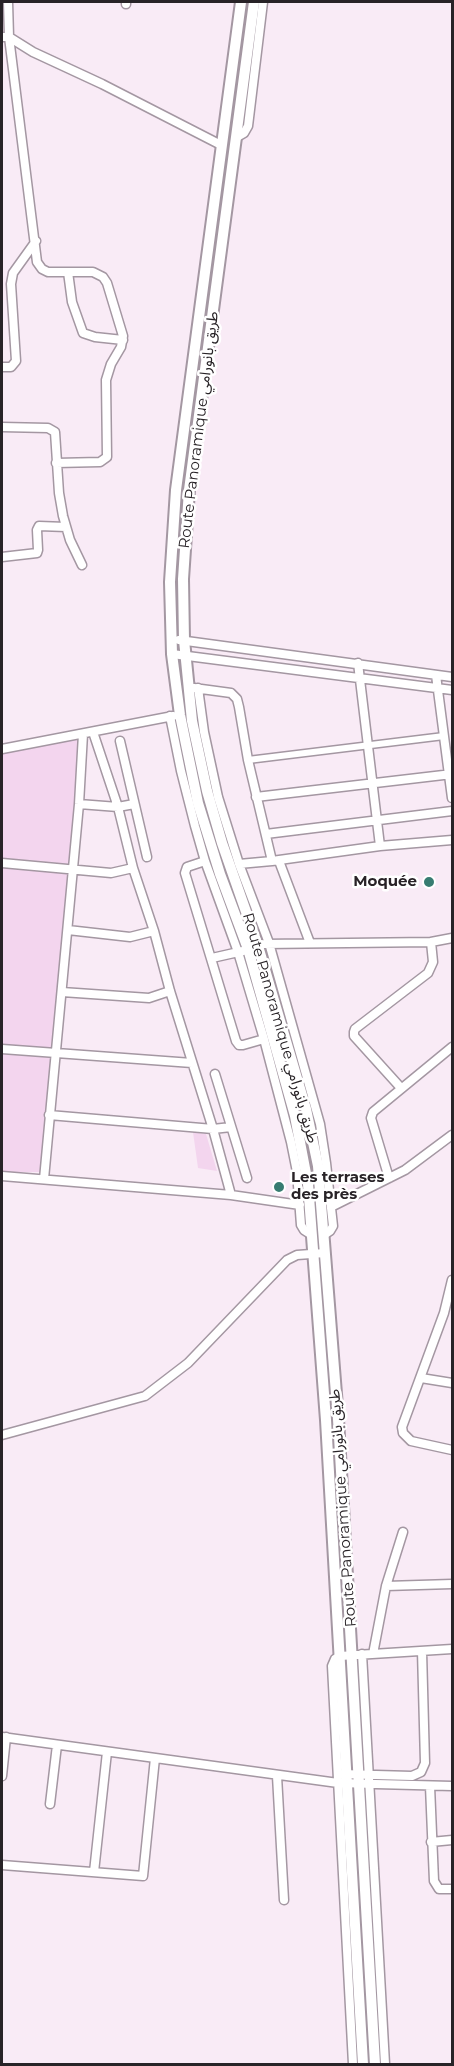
<!DOCTYPE html>
<meta charset="utf-8">
<style>
body{margin:0}
#map{position:relative;width:454px;height:2066px;overflow:hidden;background:#f9ebf6;font-family:Montserrat,sans-serif}
canvas{display:block}
.frame{position:absolute;inset:0;border:3px solid #282327;pointer-events:none}
</style>
<div id="map">
<canvas width="454" height="2066"></canvas>
<div class="frame"></div>
</div>
<script>
const ctx = document.querySelector('canvas').getContext('2d');
ctx.lineJoin = 'round';
function fill(path, color) {
  ctx.fillStyle = color;
  ctx.fill(path, 'evenodd');
}
function poly(rows) {
  const path = new Path2D();
  for (const r of rows) {
    path.moveTo(r[0], r[1]);
    for (let i = 2; i < r.length; i += 2) path.lineTo(r[i], r[i + 1]);
  }
  return path;
}
function strokePath(path, color, width, dash) {
  ctx.strokeStyle = color;
  ctx.lineWidth = width;
  ctx.lineCap = dash ? 'butt' : 'round';
  ctx.setLineDash(dash || []);
  ctx.stroke(path);
}
function label(font, color, halo, rows, align = 'center') {
  ctx.font = font + ' Montserrat,"Noto Sans Arabic",sans-serif';
  ctx.lineWidth = 5;
  ctx.setLineDash([]);
  ctx.textBaseline = 'middle';
  ctx.strokeStyle = halo;
  ctx.fillStyle = color;
  for (const [text, x, y, turn = 0] of rows) {
    ctx.save();
    ctx.translate(x, y);
    ctx.rotate((+turn || 0) * Math.PI / 180);
    ctx.textAlign = isNaN(turn) ? turn : align;
    if (halo) ctx.strokeText(text, 0, 0);
    ctx.fillText(text, 0, 0);
    ctx.restore();
  }
}
fill(poly([
 [83,734,45,1172,2,1172,2,749],
 [193,1132,206,1134,217,1171,198,1168]
]), '#f3d5ee');
const pedestrian = poly([
 [248,760,444,736]
]);
const minor = poly([
 [8,2,9,37,37,262,42,269,48,272,93,272,103,277,107,283,123,336,121,347,111,364,106,380,107,457,100,462,56,463],
 [126,4,126,2],
 [2,37,9,37,33,52,102,84,221,145],
 [237,137,244,133,248,126,263,2],
 [68,272,72,302,83,333,95,337,123,340],
 [2,367,11,367,16,361,11,284,13,273,36,241],
 [2,427,48,428,55,432,59,493,63,516,70,540,82,565],
 [2,557,37,553,38,550,37,530,39,526,66,527],
 [179,640,452,677],
 [172,654,452,690],
 [358,663,380,846],
 [436,675,452,798],
 [194,688,231,693,237,699,239,707,248,760,272,861,239,864],
 [198,688,204,732,218,797,239,864,269,943,320,1124,326,1163,333,1226,330,1231,324,1235],
 [170,716,181,771,195,826,205,861,238,952,264,1039,291,1142,297,1172,301,1225,304,1230,312,1235],
 [93,732,118,807,133,868,154,931,170,991,213,1129,231,1195],
 [120,741,147,857],
 [2,749,173,716],
 [256,797,452,774],
 [79,804,118,807,134,804],
 [266,834,452,811],
 [205,861,187,867,185,873,236,1041,239,1045,243,1045,264,1039],
 [272,861,380,846,452,840],
 [279,861,310,943],
 [2,863,111,873,133,868],
 [68,930,130,937,154,931],
 [264,944,431,942],
 [212,958,243,951],
 [62,992,149,998,170,991],
 [2,1049,192,1063],
 [215,1074,247,1178],
 [401,1088,354,1036,354,1032,355,1029,428,973,433,962,431,942,452,938],
 [49,1115,213,1129,231,1127],
 [2,1176,231,1195,300,1205],
 [389,1178,371,1118,373,1112,452,1047],
 [44,1179,79,804,83,734],
 [331,1207,405,1170,452,1135],
 [452,1280,444,1313,402,1427,403,1433,411,1441,452,1450],
 [421,1378,452,1383],
 [2,1435,145,1396,188,1363,287,1260,297,1255,325,1253],
 [386,1586,452,1584],
 [362,1654,385,2064],
 [373,1654,386,1586,403,1532],
 [2,1737,338,1783,452,1786],
 [340,1774,412,1776,421,1772,425,1763,422,1651],
 [2,1776,6,1737],
 [277,1776,284,1900],
 [430,1786,434,1881,439,1889,452,1889],
 [50,1804,57,1745],
 [431,1842,452,1840],
 [2,1865,143,1876,155,1758],
 [94,1872,107,1752],
 [353,2064,332,1666,335,1659,340,1656,452,1649]
]);
const tertiary = poly([
 [241,2,176,490,170,582,172,654,180,715,198,803,220,874,248,949,295,1116,308,1184,326,1420,363,2064],
 [254,2,189,490,183,579,184,640,192,721,207,791,222,843,258,946,306,1109,318,1166,338,1419,375,2064]
]);
strokePath(pedestrian, '#a497a2', 9);
strokePath(minor, '#a497a2', 11);
strokePath(tertiary, '#a497a2', 14);
strokePath(pedestrian, '#fff', 6);
strokePath(minor, '#fff', 8);
strokePath(tertiary, '#fff', 10);
for (const [x, y, r, color] of [
 [429,882,6,"#377c71"],
 [279,1187,6,"#377c71"]
]) {
  const dot = new Path2D();
  dot.arc(x, y, r, 0, 2 * Math.PI);
  ctx.fillStyle = color;
  ctx.fill(dot);
  strokePath(dot, '#fff', 2);
}
label('15px', '#282327', '#fff', [
 ["Route Panoramique طريق بانورامي",199,430,-83],
 ["Route Panoramique طريق بانورامي",280,1028,74],
 ["Route Panoramique طريق بانورامي",343,1508,-94]
]);
label('bold 15px', '#282327', '#fff', [
 ["Moquée",417,882],
 ["Les terrases",291,1178,"left"],
 ["des près",291,1195,"left"]
], 'right');
</script>
